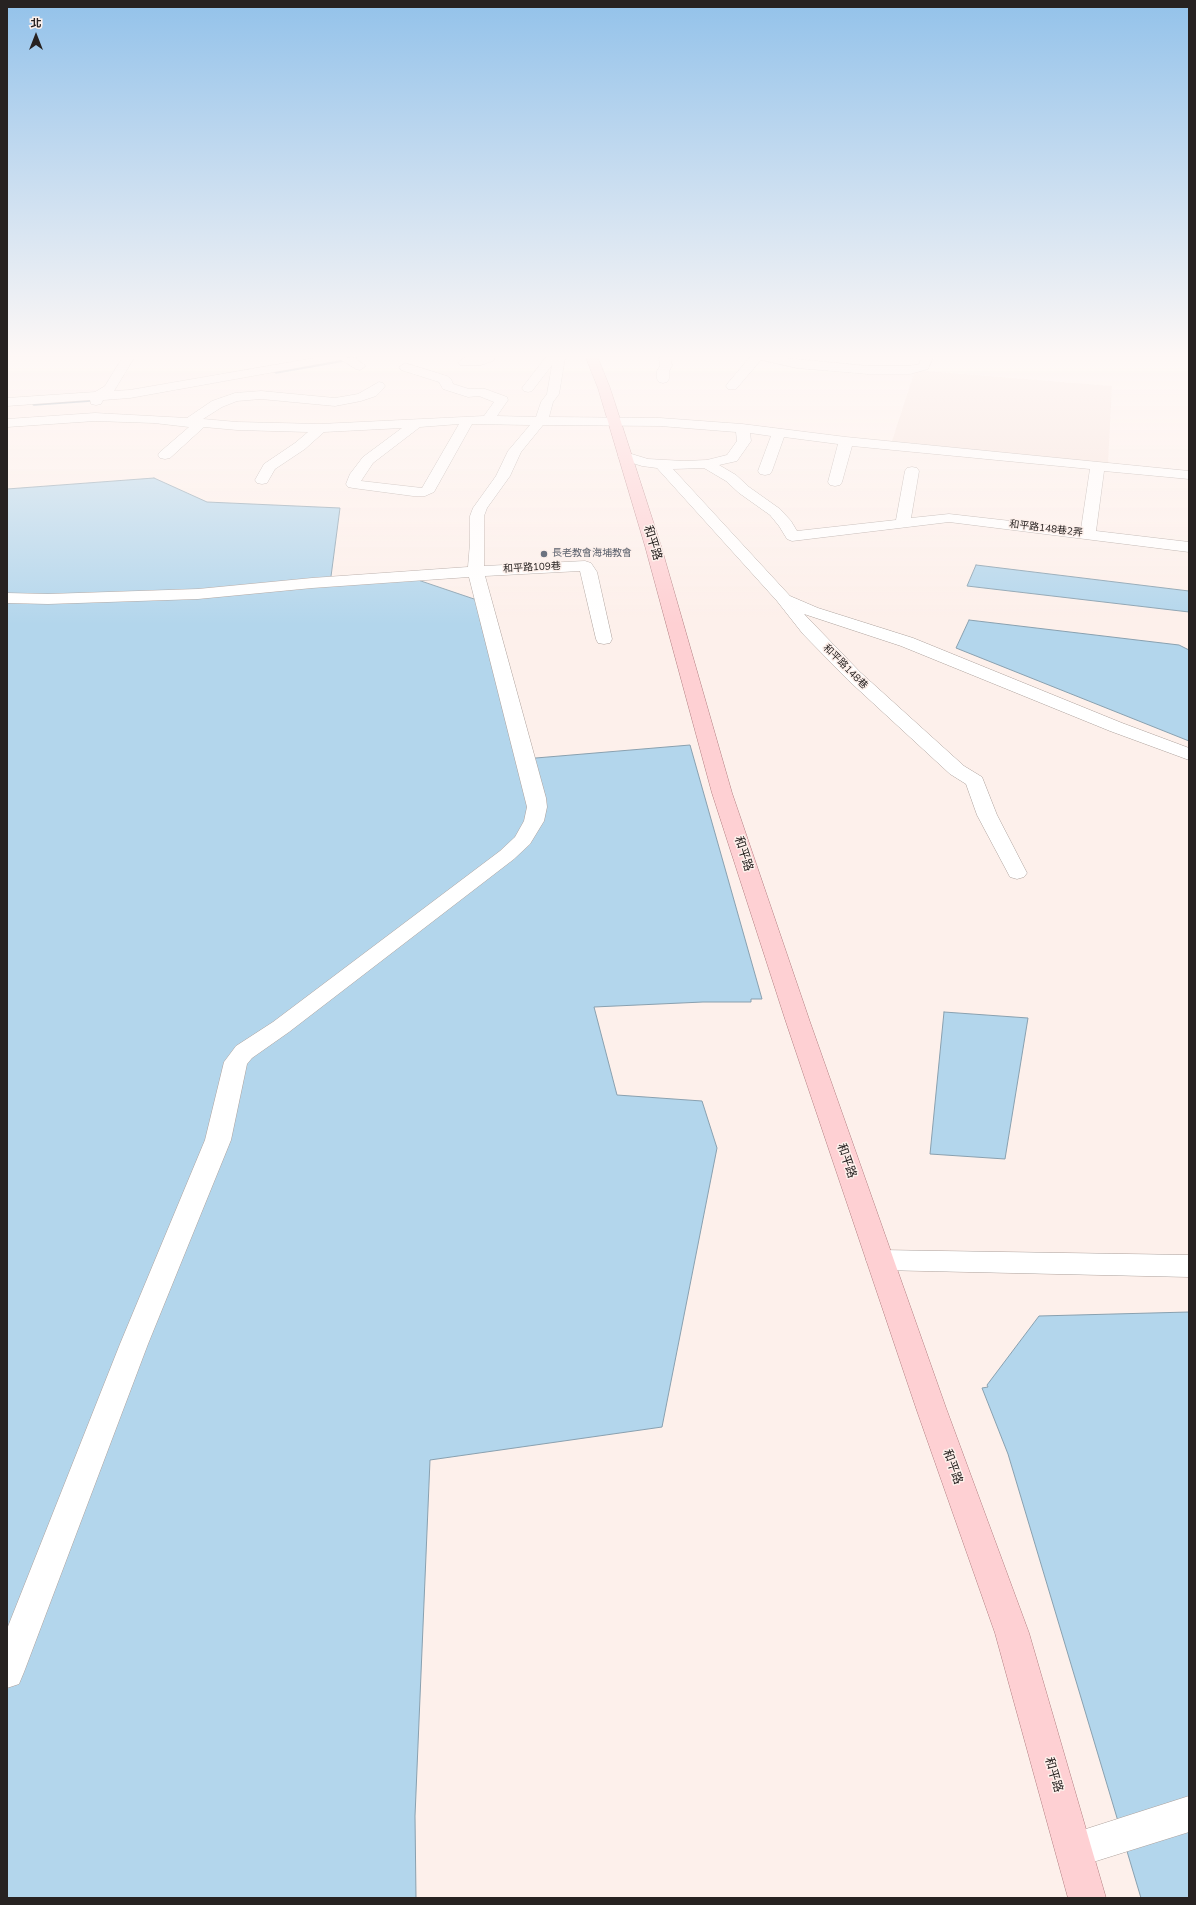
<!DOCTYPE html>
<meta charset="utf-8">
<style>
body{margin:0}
#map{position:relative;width:1196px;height:1905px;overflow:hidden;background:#fdf0eb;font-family:"Nunito Sans","Noto Sans TC",sans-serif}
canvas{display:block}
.frame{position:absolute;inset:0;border:8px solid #272221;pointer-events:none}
.north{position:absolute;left:16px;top:16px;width:40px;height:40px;-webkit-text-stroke:3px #fdf0eb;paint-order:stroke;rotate:0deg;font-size:11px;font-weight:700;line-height:16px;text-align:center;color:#272221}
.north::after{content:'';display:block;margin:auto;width:14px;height:18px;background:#272221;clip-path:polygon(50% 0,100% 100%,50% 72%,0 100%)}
</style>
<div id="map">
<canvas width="1196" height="1905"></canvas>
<div class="frame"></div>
<div class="north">北</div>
</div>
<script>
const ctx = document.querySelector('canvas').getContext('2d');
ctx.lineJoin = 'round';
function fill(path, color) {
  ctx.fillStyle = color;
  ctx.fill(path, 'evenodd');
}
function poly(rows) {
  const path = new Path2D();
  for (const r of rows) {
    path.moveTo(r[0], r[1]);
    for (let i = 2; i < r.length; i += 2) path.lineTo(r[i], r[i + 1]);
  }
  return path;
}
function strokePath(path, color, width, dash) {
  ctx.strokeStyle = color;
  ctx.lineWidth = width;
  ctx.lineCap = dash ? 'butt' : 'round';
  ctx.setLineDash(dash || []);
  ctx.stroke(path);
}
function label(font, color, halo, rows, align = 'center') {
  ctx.font = font + ' "Nunito Sans","Noto Sans TC",sans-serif';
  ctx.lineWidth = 3;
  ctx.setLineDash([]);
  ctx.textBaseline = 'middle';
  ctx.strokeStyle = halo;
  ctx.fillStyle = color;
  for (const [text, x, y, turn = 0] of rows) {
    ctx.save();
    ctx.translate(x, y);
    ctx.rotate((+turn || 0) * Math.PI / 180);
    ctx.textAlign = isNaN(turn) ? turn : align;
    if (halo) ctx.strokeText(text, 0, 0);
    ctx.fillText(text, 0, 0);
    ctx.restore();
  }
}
fill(poly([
 [915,370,1112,386,1108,464,892,441]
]), '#f7e3db');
const water = poly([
 [154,478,207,502,340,508,330,584,415,579,477,600,524,759,690,745,762,999,751,999,751,1002,703,1002,594,1007,617,1095,702,1101,717,1148,662,1427,430,1460,415,1816,416,1898,7,1898,7,489,154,478],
 [976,565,1189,591,1189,612,967,586,976,565],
 [969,620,1179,645,1189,650,1189,741,956,648,969,620],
 [944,1012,1028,1018,1005,1159,930,1154,944,1012],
 [1189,1312,1189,1898,1141,1898,1008,1454,982,1388,988,1387,987,1385,1039,1316,1189,1312]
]);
fill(water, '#b3d6ec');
strokePath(water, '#89a0af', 1);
strokePath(poly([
 [276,372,355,358],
 [34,404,91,400]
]), '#89a0af', 3.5);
const minor = poly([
 [122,358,134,358,114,391,130,390,314,358,355,358,366,366,360,370,356,369,341,360,130,398,103,400,101,404,96,405,91,404,90,400,7,406,7,398,95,392,105,386,122,358],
 [464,358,495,358,493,361,481,365,460,365,458,362,464,358],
 [545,358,565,358,559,394,553,402,549,417,660,418,742,424,846,437,1189,471,1189,479,1104,471,1096,531,1189,542,1189,552,949,522,792,541,787,539,779,526,770,515,739,493,726,481,704,468,673,469,790,596,818,608,913,638,1122,723,1189,748,1189,760,1110,731,901,646,804,614,860,672,964,766,982,777,997,815,1027,873,1024,877,1017,879,1010,877,977,815,966,784,950,774,848,680,803,634,777,601,657,468,642,466,620,459,618,456,620,453,625,452,648,459,684,461,707,460,727,455,737,441,736,432,660,426,543,425,521,452,510,476,487,508,484,516,484,566,585,561,591,563,597,572,612,639,610,643,604,644,598,643,596,639,580,571,485,576,546,798,547,807,544,821,530,844,514,859,289,1032,252,1058,247,1064,231,1140,148,1344,24,1672,19,1684,7,1688,7,1629,120,1344,205,1140,224,1062,236,1046,273,1022,500,851,515,837,524,821,527,807,469,577,312,588,198,599,48,604,7,603,7,593,48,594,198,589,312,578,468,567,470,543,470,516,473,508,496,476,508,451,530,425,472,424,434,492,425,496,413,496,353,488,348,487,346,484,350,474,363,457,402,428,324,432,305,449,275,469,267,483,262,484,257,483,255,480,264,464,295,443,308,432,237,430,204,427,170,458,165,459,160,458,158,455,160,452,189,427,154,423,95,421,7,427,7,419,95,413,187,418,212,401,235,393,261,391,335,398,358,394,379,382,383,383,385,386,383,389,376,396,361,401,335,406,261,399,237,401,222,407,203,419,237,422,320,424,484,416,494,402,479,396,468,397,443,389,439,382,401,370,399,367,405,363,447,376,451,379,453,384,469,389,485,389,507,397,508,400,497,416,536,417,541,402,547,394,552,365,532,391,528,392,524,391,522,388,545,358],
 [459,424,422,488,361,481,373,463,420,427,459,424],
 [750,433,771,436,758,471,760,474,765,475,770,474,772,471,784,437,838,444,828,482,830,485,835,486,840,485,842,482,852,446,1090,469,1081,529,949,514,911,518,919,471,917,468,912,467,907,468,905,471,896,520,797,531,791,521,780,509,749,487,736,475,719,465,737,461,751,441,750,433],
 [659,358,671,358,672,366,669,371,669,379,667,382,663,383,659,382,657,379,657,371,660,366,659,358],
 [749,358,786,358,868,366,909,366,919,364,921,358,933,358,928,369,910,374,868,374,797,368,761,360,736,389,728,389,726,386,728,383,749,358],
 [880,1250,1189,1255,1189,1277,880,1270,870,1267,866,1260,870,1253,880,1250],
 [1189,1796,1189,1832,1074,1868,1061,1863,1056,1850,1061,1837,1189,1796]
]);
const major = poly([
 [586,358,598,358,610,388,661,546,732,793,810,1022,946,1408,1029,1633,1106,1898,1068,1898,995,1633,916,1408,786,1022,712,793,645,546,598,388,586,358]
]);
strokePath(minor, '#ada19c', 1);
strokePath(major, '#b27e81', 1);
fill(minor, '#fff');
fill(major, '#fed0d3');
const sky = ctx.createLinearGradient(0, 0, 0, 625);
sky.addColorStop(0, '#93c2ea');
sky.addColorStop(0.57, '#fef8f6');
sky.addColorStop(1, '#fef8f600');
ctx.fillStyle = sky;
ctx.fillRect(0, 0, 1196, 625);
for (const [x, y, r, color] of [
 [544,554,4,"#6b7280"]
]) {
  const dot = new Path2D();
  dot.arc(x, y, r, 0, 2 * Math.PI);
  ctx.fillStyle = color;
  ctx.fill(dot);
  strokePath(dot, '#fdf0eb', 1.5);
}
label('10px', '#272221', '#fdf0eb', [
 ["和平路148巷2弄",1046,529,7],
 ["和平路109巷",532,568,-3],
 ["和平路148巷",845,667,45]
]);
label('10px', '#5b616d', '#fdf0eb', [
 ["長老教會海埔教會",552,554]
], 'left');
label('12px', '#272221', '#fdf0eb', [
 ["和平路",652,543,73],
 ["和平路",743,854,72],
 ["和平路",846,1161,71],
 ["和平路",952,1467,70],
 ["和平路",1053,1775,74]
]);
</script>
